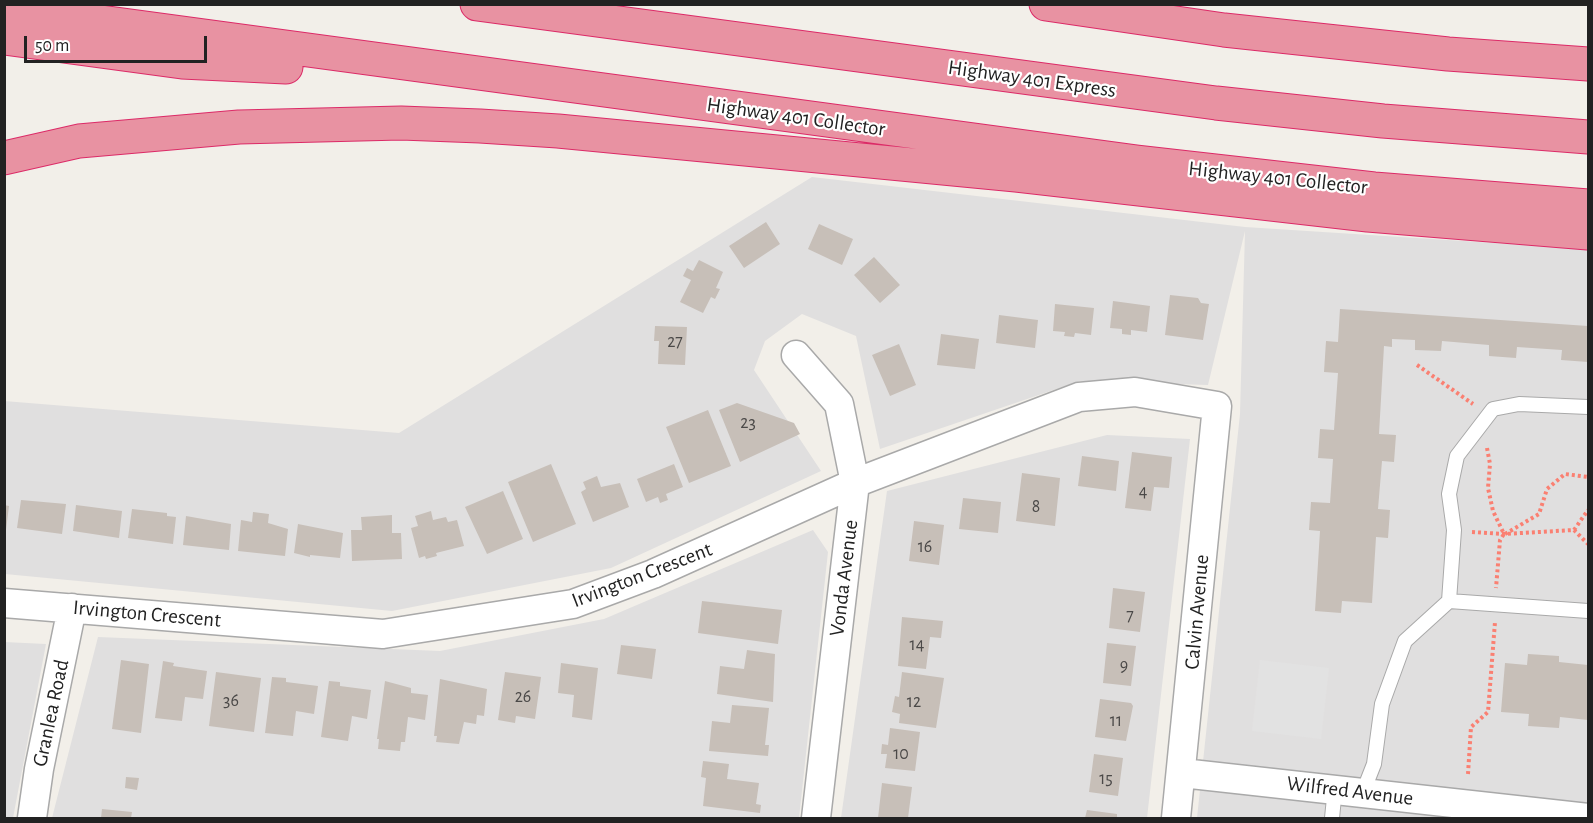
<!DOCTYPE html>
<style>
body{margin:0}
#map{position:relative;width:1593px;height:823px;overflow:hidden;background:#f2efe9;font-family:"Alegreya Sans",sans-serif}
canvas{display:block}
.frame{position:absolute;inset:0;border:6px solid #222;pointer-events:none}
.scale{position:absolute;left:24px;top:36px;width:183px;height:27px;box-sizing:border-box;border:3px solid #222;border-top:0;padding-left:8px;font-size:18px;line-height:21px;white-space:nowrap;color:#222;-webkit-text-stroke:4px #fff;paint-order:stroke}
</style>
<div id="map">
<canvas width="1593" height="823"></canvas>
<div class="frame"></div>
<div class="scale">50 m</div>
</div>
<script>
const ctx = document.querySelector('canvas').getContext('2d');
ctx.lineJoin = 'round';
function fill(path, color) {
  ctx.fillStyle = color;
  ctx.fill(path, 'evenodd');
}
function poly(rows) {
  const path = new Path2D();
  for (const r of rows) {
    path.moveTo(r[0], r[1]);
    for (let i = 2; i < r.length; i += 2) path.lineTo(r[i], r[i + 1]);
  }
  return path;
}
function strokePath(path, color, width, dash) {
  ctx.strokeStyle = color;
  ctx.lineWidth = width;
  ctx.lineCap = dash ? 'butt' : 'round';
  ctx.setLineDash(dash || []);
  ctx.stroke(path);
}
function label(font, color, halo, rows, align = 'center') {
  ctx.font = font + ' "Alegreya Sans",sans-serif';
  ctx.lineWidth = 4.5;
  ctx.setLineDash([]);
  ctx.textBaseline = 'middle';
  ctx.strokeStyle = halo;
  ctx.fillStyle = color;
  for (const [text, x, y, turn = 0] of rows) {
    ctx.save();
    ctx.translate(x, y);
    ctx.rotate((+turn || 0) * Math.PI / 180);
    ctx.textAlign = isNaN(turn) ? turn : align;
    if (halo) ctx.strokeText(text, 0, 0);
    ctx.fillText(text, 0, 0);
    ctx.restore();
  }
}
fill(poly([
 [812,177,1245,227,1588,249,1588,818,1197,818,1240,414,1245,231,1208,385,1080,381,880,449,856,336,802,314,765,341,754,370,821,471,611,568,392,611,5,574,4,401,399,433],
 [1107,435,1190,439,1147,818,841,818,887,491],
 [813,530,828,552,799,818,52,818,98,637,440,651,604,619],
 [4,642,46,644,13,818,4,818]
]), '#e0dfdf');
fill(poly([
 [1260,660,1329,668,1321,739,1252,731]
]), '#e2e2e2');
fill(poly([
 [766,222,780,244,744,268,729,246],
 [819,224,853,239,842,265,808,249],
 [874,257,900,285,880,303,854,275],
 [699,260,723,272,716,288,720,289,715,299,711,297,703,313,680,302,691,280,683,276,687,268,693,271],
 [1170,295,1198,298,1201,303,1209,304,1203,340,1165,335],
 [1113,301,1150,306,1147,332,1131,330,1131,335,1122,334,1122,329,1110,328],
 [1055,304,1094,308,1091,335,1075,333,1074,337,1064,336,1065,332,1053,331],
 [1340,309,1588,326,1588,362,1561,360,1562,350,1517,347,1516,358,1489,356,1489,345,1442,341,1441,351,1415,350,1415,340,1392,339,1392,347,1384,346,1379,434,1396,435,1394,462,1382,461,1378,509,1390,510,1388,538,1376,537,1372,603,1342,601,1341,613,1315,611,1320,531,1309,530,1311,502,1330,503,1333,459,1318,458,1320,429,1334,430,1338,373,1324,372,1326,341,1338,342],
 [999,315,1038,320,1035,348,996,343],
 [655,326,687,327,685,365,658,364,659,341,654,341],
 [941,334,979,339,975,369,937,365],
 [899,344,916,385,890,396,872,355],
 [737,403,794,423,800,434,740,462,719,410],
 [708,410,731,466,689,483,666,427],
 [1132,452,1172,457,1169,488,1154,487,1151,511,1125,508],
 [1082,456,1119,461,1116,491,1078,486],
 [551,464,576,524,533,542,508,482],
 [674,464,683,487,666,494,668,500,660,503,658,497,646,502,637,479],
 [1022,473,1060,478,1055,526,1016,521],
 [597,476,601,487,620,483,629,507,593,522,581,492,586,489,583,482],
 [503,491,523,539,487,554,465,507],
 [963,498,1001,502,998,533,959,529],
 [21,500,66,504,62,534,17,528],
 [4,505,9,506,6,530,4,530],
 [76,505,122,511,119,538,73,531],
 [132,509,167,513,167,516,176,517,173,544,128,538],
 [431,511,433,520,446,517,448,522,457,520,464,546,436,553,437,556,426,559,425,556,419,558,411,528,418,526,415,516],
 [253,512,269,514,268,523,288,529,285,556,238,551,241,520,252,522],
 [392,515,392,533,401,533,402,559,352,561,351,530,362,530,361,517],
 [186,516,231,524,229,550,183,545],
 [914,521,944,525,939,565,909,561],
 [298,524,343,533,340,558,310,555,310,557,294,553],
 [1113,588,1145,592,1140,632,1109,628],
 [702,601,782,610,778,644,698,633],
 [902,617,943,621,941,638,930,637,926,669,898,666],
 [1107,643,1136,646,1131,686,1103,683],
 [621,645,656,649,652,679,617,674],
 [747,650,775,654,773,702,717,694,720,666,744,669],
 [1528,654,1559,656,1559,662,1588,665,1588,720,1560,717,1559,728,1528,726,1529,714,1501,712,1505,663,1527,665],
 [121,660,149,664,141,733,112,729],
 [163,661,174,663,173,666,207,671,203,699,185,697,182,721,155,718],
 [561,663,598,668,592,720,572,717,574,695,558,693],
 [216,672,261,678,254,732,209,726],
 [505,672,541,677,535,719,516,716,515,723,498,720],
 [902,672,944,678,936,728,899,723,900,714,892,712,895,696,899,697],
 [272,677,286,678,286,682,318,686,314,714,296,711,293,736,265,733],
 [440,679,487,689,484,716,477,715,476,724,464,722,459,744,436,742,437,736,434,736],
 [329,681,340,682,340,686,371,690,367,719,352,716,348,741,321,737],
 [385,681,411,688,411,693,428,695,425,720,408,717,405,742,401,742,400,751,378,749,379,739,377,739],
 [1100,699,1131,703,1133,706,1126,741,1095,737],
 [732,705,769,708,765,745,769,745,768,756,709,751,712,721,730,723],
 [890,728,920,732,915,771,885,768,887,754,881,754,882,744,888,745],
 [1094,754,1123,758,1118,796,1089,792],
 [703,761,729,764,727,779,759,783,756,804,761,805,760,813,703,806,706,778,701,777],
 [126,777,139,778,137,790,125,788],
 [882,783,912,787,908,818,878,818],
 [102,809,132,812,131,818,101,818],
 [1087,810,1117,814,1117,818,1085,818]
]), '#c7bfb8');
const service = poly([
 [1449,601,1588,611],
 [1363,792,1374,764,1382,704,1405,641,1449,601,1454,530,1449,494,1457,456,1493,409,1519,404,1588,407],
 [1332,818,1335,788]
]);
const minor = poly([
 [796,355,839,404,855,483,816,818],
 [4,603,383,634,573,604,653,574,855,483,1079,397,1135,392,1217,406,1176,818],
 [1182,773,1588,818],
 [32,818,39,769,72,608]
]);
const motorway = poly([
 [477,4,1216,103,1383,121,1588,137],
 [1046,4,1224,30,1448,54,1588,64],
 [4,9,1137,162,1374,189,1588,206],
 [4,38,182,62,286,67],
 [4,158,79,141,239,127,401,123,480,126,558,131,1016,175,1368,215,1588,233]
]);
strokePath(service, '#a9a9a9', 16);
strokePath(minor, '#a9a9a9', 31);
strokePath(motorway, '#dc2a67', 35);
strokePath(poly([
 [1417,365,1473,404],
 [1487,448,1490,464,1488,488,1493,511,1504,534,1500,540,1496,588],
 [1574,530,1588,510],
 [1472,532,1504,534,1574,530,1588,544],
 [1505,534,1539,514,1547,489,1565,474,1588,477],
 [1468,774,1471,727,1488,712,1495,622]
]), '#fa8072', 4, [3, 3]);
strokePath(service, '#fff', 14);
strokePath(minor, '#fff', 28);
strokePath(motorway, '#e892a2', 33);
label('18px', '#4b4948', null, [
 ["27",675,342],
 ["23",748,423],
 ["4",1143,492],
 ["8",1036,507],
 ["16",925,547],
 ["7",1130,616],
 ["14",917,645],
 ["9",1124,666],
 ["26",523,697],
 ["36",231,701],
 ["12",914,702],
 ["11",1116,721],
 ["10",901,754],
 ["15",1106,779]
]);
label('21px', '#222', '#fff', [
 ["Highway 401 Express",1032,79,8],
 ["Highway 401 Collector",796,117,8],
 ["Highway 401 Collector",1278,178,6],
 ["Irvington Crescent",642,575,-21],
 ["Vonda Avenue",844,578,-83],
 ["Calvin Avenue",1197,612,-85],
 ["Irvington Crescent",147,614,5],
 ["Granlea Road",51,713,-78],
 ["Wilfred Avenue",1350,791,7]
]);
</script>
